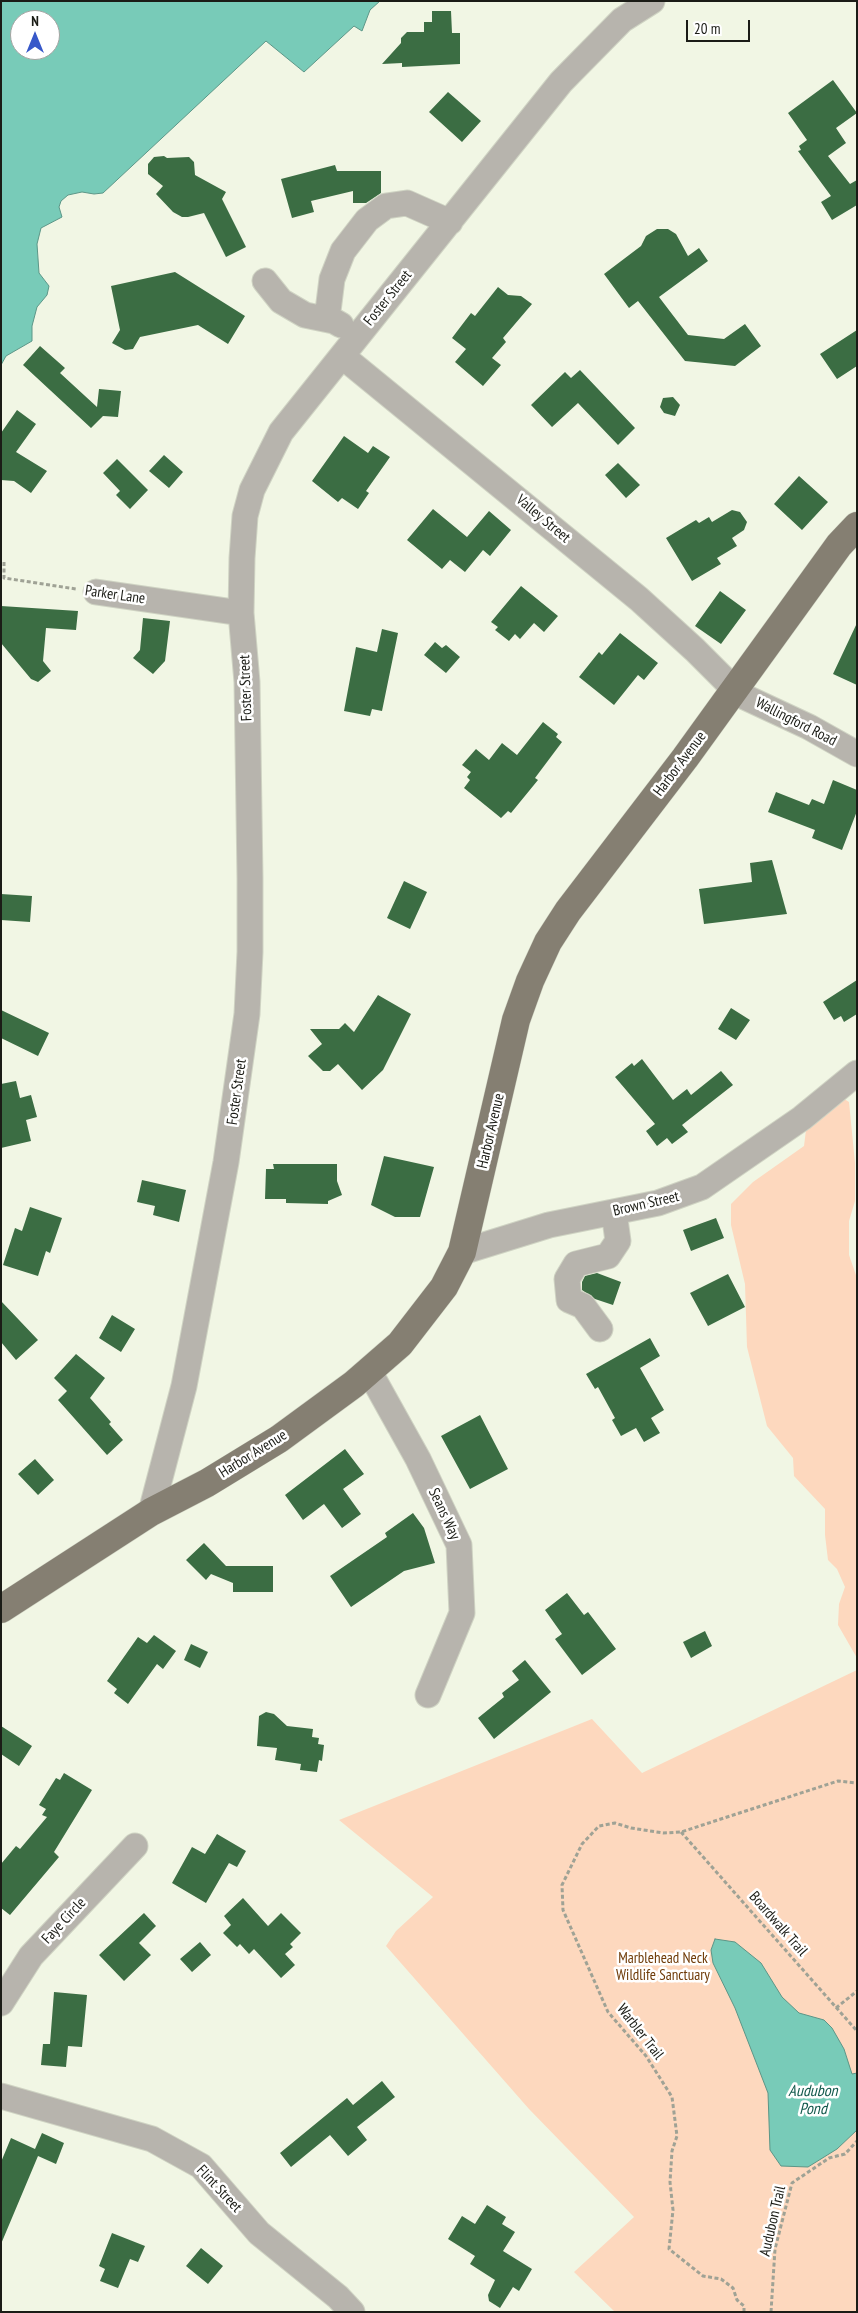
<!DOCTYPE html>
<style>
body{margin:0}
#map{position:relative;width:858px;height:2313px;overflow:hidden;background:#f1f6e4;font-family:"PT Sans Narrow",sans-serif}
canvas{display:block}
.frame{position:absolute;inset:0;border:2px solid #1b1c16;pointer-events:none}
.north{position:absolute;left:10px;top:10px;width:50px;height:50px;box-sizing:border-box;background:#fff;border:1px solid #a4a4a2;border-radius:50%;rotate:0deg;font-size:14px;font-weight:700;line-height:20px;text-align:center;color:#1b1c16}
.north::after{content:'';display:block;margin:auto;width:18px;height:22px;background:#3758c9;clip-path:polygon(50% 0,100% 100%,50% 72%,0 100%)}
.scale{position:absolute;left:686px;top:20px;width:64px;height:22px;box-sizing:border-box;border:2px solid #1b1c16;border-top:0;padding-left:6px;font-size:15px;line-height:18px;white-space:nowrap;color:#1b1c16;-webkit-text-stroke:4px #fff;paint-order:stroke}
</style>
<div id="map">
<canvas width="858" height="2313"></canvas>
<div class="frame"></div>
<div class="north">N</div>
<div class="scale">20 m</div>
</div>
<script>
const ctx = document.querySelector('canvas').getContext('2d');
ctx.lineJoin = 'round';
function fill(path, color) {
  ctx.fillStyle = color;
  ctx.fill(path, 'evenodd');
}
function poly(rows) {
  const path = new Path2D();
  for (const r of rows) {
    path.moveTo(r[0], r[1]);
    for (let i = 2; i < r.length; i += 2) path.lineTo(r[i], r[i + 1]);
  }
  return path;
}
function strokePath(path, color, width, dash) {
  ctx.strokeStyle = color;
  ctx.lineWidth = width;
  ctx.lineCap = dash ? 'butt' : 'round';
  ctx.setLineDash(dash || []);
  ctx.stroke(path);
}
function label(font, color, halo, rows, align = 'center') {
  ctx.font = font + ' "PT Sans Narrow",sans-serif';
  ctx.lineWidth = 5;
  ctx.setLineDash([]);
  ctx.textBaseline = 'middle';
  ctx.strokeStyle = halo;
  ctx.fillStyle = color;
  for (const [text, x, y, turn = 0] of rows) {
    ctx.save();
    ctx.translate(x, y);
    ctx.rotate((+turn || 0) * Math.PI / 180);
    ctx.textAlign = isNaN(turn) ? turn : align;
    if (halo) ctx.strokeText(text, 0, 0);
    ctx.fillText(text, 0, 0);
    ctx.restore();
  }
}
fill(poly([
 [841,1097,849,1102,855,1163,855,1201,849,1221,849,1255,857,1278,857,1658,838,1625,839,1604,845,1587,837,1569,828,1560,825,1535,825,1509,794,1476,793,1458,767,1426,747,1347,745,1284,731,1225,731,1204,753,1182,804,1146,807,1122],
 [857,1670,857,2312,615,2312,574,2272,634,2217,529,2109,386,1946,396,1931,433,1897,339,1820,592,1719,642,1773]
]), '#fdd8be');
const water = poly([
 [1,1,380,1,370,10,362,31,354,26,304,72,266,41,103,193,94,194,82,192,68,195,61,201,59,207,62,217,41,228,37,244,39,273,49,286,47,295,37,307,32,326,32,341,6,356,1,365,1,1],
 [20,20,50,20,50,50,20,50,20,20],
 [715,1939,735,1942,761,1963,782,1997,799,2013,824,2020,832,2028,844,2049,852,2074,857,2073,857,2130,837,2149,808,2167,781,2166,770,2150,768,2093,735,2008,713,1963,711,1950,715,1939]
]);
fill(water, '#78cbb8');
strokePath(water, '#5c9687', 1);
fill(poly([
 [432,11,451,11,452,33,460,33,460,64,402,67,402,63,382,64,401,43,401,38,407,32,424,32,424,22,432,22],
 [833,80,857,113,836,128,846,143,828,156,850,184,857,180,857,205,832,220,821,202,831,196,798,151,801,150,799,146,807,140,788,113],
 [448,92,481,121,462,142,429,112],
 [164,156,167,158,189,157,194,162,195,175,226,192,222,199,246,247,226,257,204,213,188,217,182,217,173,212,156,194,163,186,148,174,148,164,154,157],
 [335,165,337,171,381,171,381,193,366,203,353,203,353,191,311,201,314,212,292,218,281,179],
 [657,229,668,229,676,234,688,256,699,248,708,261,659,297,688,335,724,339,745,324,761,346,735,366,685,361,638,301,629,308,604,274,641,246,646,236],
 [175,272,245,316,228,344,198,325,140,337,133,349,125,350,112,343,120,330,111,286],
 [498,287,508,295,521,296,532,304,503,338,506,342,492,358,501,365,483,386,455,362,466,349,452,338,471,313,475,316],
 [857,330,857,366,837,379,820,354],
 [40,346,65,368,60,373,97,407,99,389,121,391,118,417,103,416,91,428,23,365],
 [580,370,635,428,618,445,578,403,552,427,531,405,565,372,571,378],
 [673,397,680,405,675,416,664,413,660,407,663,398],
 [17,410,36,424,16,452,47,471,31,493,14,481,1,480,1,433],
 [344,436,368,453,373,446,390,457,366,491,369,493,358,509,342,498,338,502,312,481],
 [164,455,183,472,169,488,149,471],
 [117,459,148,490,130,509,116,495,120,491,103,473],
 [618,463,640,485,626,498,605,475],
 [799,476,828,502,802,530,774,504],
 [433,509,467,537,489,511,511,530,490,556,483,550,465,572,450,560,442,569,407,540],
 [732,510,740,512,747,522,744,530,732,538,737,546,717,558,721,564,692,581,666,538,696,520,699,523,709,517,712,522],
 [521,586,558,616,544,632,534,623,520,639,515,634,509,641,495,630,498,627,491,622],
 [720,591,746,610,721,644,695,626],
 [1,606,78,611,76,630,46,628,43,661,51,671,38,682,31,679,1,643],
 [143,618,170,621,165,661,153,674,133,658,140,650],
 [857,623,857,685,833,674],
 [382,629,398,633,382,711,372,709,370,716,344,711,356,647,377,652],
 [620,633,658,663,644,680,638,675,614,705,579,677,599,652,602,655],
 [435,642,442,648,446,645,460,657,446,673,424,655],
 [543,722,558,734,556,737,562,742,535,778,538,780,511,813,508,811,501,818,464,788,470,780,467,777,471,772,462,765,476,749,489,760,502,743,517,755],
 [833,780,857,790,857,811,842,850,812,838,815,830,768,812,776,792,809,805,812,799,824,804],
 [772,860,787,914,704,924,699,889,752,882,750,863],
 [404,881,427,892,410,929,387,918],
 [1,894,32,896,30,922,1,920],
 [857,980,857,1014,844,1022,841,1016,834,1020,823,1002],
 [378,995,411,1014,383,1070,362,1090,338,1064,330,1071,323,1071,308,1056,322,1044,310,1029,339,1029,345,1023,354,1032],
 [731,1008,750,1020,736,1040,718,1029],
 [1,1010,49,1033,38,1056,1,1038],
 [642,1059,673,1100,687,1089,691,1095,721,1071,733,1085,682,1125,688,1132,672,1144,667,1138,657,1146,646,1131,655,1124,615,1077,632,1063,634,1066],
 [16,1081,20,1098,31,1095,37,1117,26,1120,31,1141,1,1148,1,1084],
 [384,1156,434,1167,420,1217,395,1217,371,1205],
 [273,1164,337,1164,337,1181,342,1195,328,1201,328,1204,286,1203,286,1199,265,1199,266,1169,274,1169],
 [142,1180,186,1190,179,1222,153,1215,155,1206,137,1202],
 [30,1207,62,1218,50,1253,46,1251,38,1276,3,1265,15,1228,22,1231],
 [716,1218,724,1238,691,1251,683,1230],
 [597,1273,621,1282,613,1305,595,1299,582,1290,582,1282,585,1276],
 [728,1274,745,1307,708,1326,690,1293],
 [1,1301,38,1340,16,1360,1,1342],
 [112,1315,135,1329,121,1352,99,1338],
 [650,1338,660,1356,640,1368,664,1410,651,1418,660,1433,644,1442,636,1428,621,1436,612,1420,615,1418,598,1387,595,1389,586,1374],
 [76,1354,105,1378,90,1398,111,1422,109,1424,123,1440,107,1455,58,1400,67,1391,54,1378],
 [480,1415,508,1469,470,1489,441,1436],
 [345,1449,364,1474,343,1489,361,1514,342,1528,324,1504,303,1520,285,1495],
 [35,1459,54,1480,38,1495,18,1474],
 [413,1513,424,1528,435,1563,404,1571,351,1607,330,1576,387,1537,385,1533],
 [204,1543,226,1566,273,1566,273,1592,233,1592,233,1583,211,1574,206,1580,186,1560],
 [567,1593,584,1615,588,1612,616,1649,582,1675,555,1639,562,1634,545,1610],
 [705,1631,712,1646,691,1658,683,1642],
 [154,1635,176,1651,163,1669,157,1664,128,1704,114,1693,117,1689,107,1681,138,1637,147,1643],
 [191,1644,208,1652,200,1668,184,1660],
 [525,1660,551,1692,494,1739,478,1718,504,1697,502,1693,519,1680,512,1671],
 [266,1712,274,1714,287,1726,313,1729,312,1737,319,1738,318,1744,324,1745,322,1761,319,1760,317,1772,300,1770,301,1764,275,1760,277,1748,257,1746,259,1716],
 [1,1726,32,1746,19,1766,1,1754],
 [64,1773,92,1790,54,1852,59,1857,10,1915,1,1908,1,1864,16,1846,20,1849,47,1817,42,1815,46,1809,39,1805,56,1778,60,1780],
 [217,1834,246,1851,237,1867,229,1863,206,1903,172,1883,192,1847,205,1854],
 [243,1898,268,1926,281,1913,301,1933,290,1944,293,1947,285,1954,295,1965,281,1978,254,1949,249,1954,240,1944,237,1947,223,1933,231,1925,224,1916],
 [144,1913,156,1926,139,1943,151,1955,124,1981,99,1955],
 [200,1942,211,1955,192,1972,180,1959],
 [54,1992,87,1995,82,2047,68,2046,66,2067,41,2065,43,2044,50,2044],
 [382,2081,395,2097,357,2127,367,2140,348,2156,330,2135,291,2167,280,2153,347,2098,353,2105],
 [42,2133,64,2143,56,2164,38,2156,1,2244,1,2162,11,2138,35,2149],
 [487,2205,506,2217,502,2224,515,2232,503,2251,532,2269,519,2291,513,2287,500,2308,489,2301,488,2295,495,2280,470,2264,475,2256,448,2239,462,2216,475,2224],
 [112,2233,145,2246,138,2262,130,2259,118,2288,100,2281,105,2269,99,2266],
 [201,2248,223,2266,208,2284,186,2266]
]), '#3b6d43');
const minor = poly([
 [265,281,281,301,305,315,334,321,341,325],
 [327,319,332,279,343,251,367,220,386,206,407,203,450,222],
 [342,356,639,599,695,650,726,681,734,692,809,727,857,754],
 [96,592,241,613],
 [462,1252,549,1225,658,1203,702,1187,802,1118,857,1073],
 [600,1329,583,1306,569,1300,567,1279,576,1264,608,1256,618,1241,614,1212],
 [369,1371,418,1459,459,1545,462,1613,428,1695],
 [151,1512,184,1386,226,1162,247,1014,250,952,250,878,247,682,241,613,242,558,245,516,252,490,281,432,561,82,622,20,652,1],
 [1,2003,31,1956,135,1846],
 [1,2096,152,2139,201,2166,259,2233,338,2297,352,2312]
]);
const major = poly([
 [1,1609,151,1512,207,1483,279,1439,354,1384,400,1344,444,1287,462,1252,516,1020,530,981,548,942,568,911,685,758,839,545,857,526]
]);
strokePath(minor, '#cfd3c3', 27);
strokePath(major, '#cfd3c3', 29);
strokePath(poly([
 [4,562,4,578,76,589],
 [681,1832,857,2031],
 [836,2008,857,1991],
 [744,2312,744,2306,737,2300,733,2288,721,2279,703,2276,669,2249,673,2210,670,2182,672,2151,677,2136,672,2097,646,2056,608,2012,563,1910,562,1885,582,1844,599,1826,615,1823,631,1828,663,1833,681,1832,838,1781,857,1783],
 [771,2312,775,2249,792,2183,829,2158,845,2154,857,2141]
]), '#9fa295', 3, [4, 2.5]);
strokePath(minor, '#b7b4ad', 25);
strokePath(major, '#857f72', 28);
label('15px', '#1b1c16', '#fff', [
 ["Foster Street",388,298,-51],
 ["Valley Street",543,519,40],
 ["Parker Lane",115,595,8],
 ["Foster Street",246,688,-92],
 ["Wallingford Road",796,722,27],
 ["Harbor Avenue",680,764,-53],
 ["Foster Street",237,1092,-82],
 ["Harbor Avenue",491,1131,-77],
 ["Brown Street",646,1204,-13],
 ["Harbor Avenue",253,1454,-32],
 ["Seans Way",444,1514,65],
 ["Faye Circle",64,1921,-47],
 ["Boardwalk Trail",778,1924,49],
 ["Warbler Trail",640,2032,52],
 ["Flint Street",219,2189,47],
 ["Audubon Trail",773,2221,-77]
]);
label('15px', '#6f3b08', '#fff', [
 ["Marblehead Neck",663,1959],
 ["Wildlife Sanctuary",663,1976]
]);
label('italic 16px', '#12594c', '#fff', [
 ["Audubon",813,2091],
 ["Pond",813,2109]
]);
</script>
